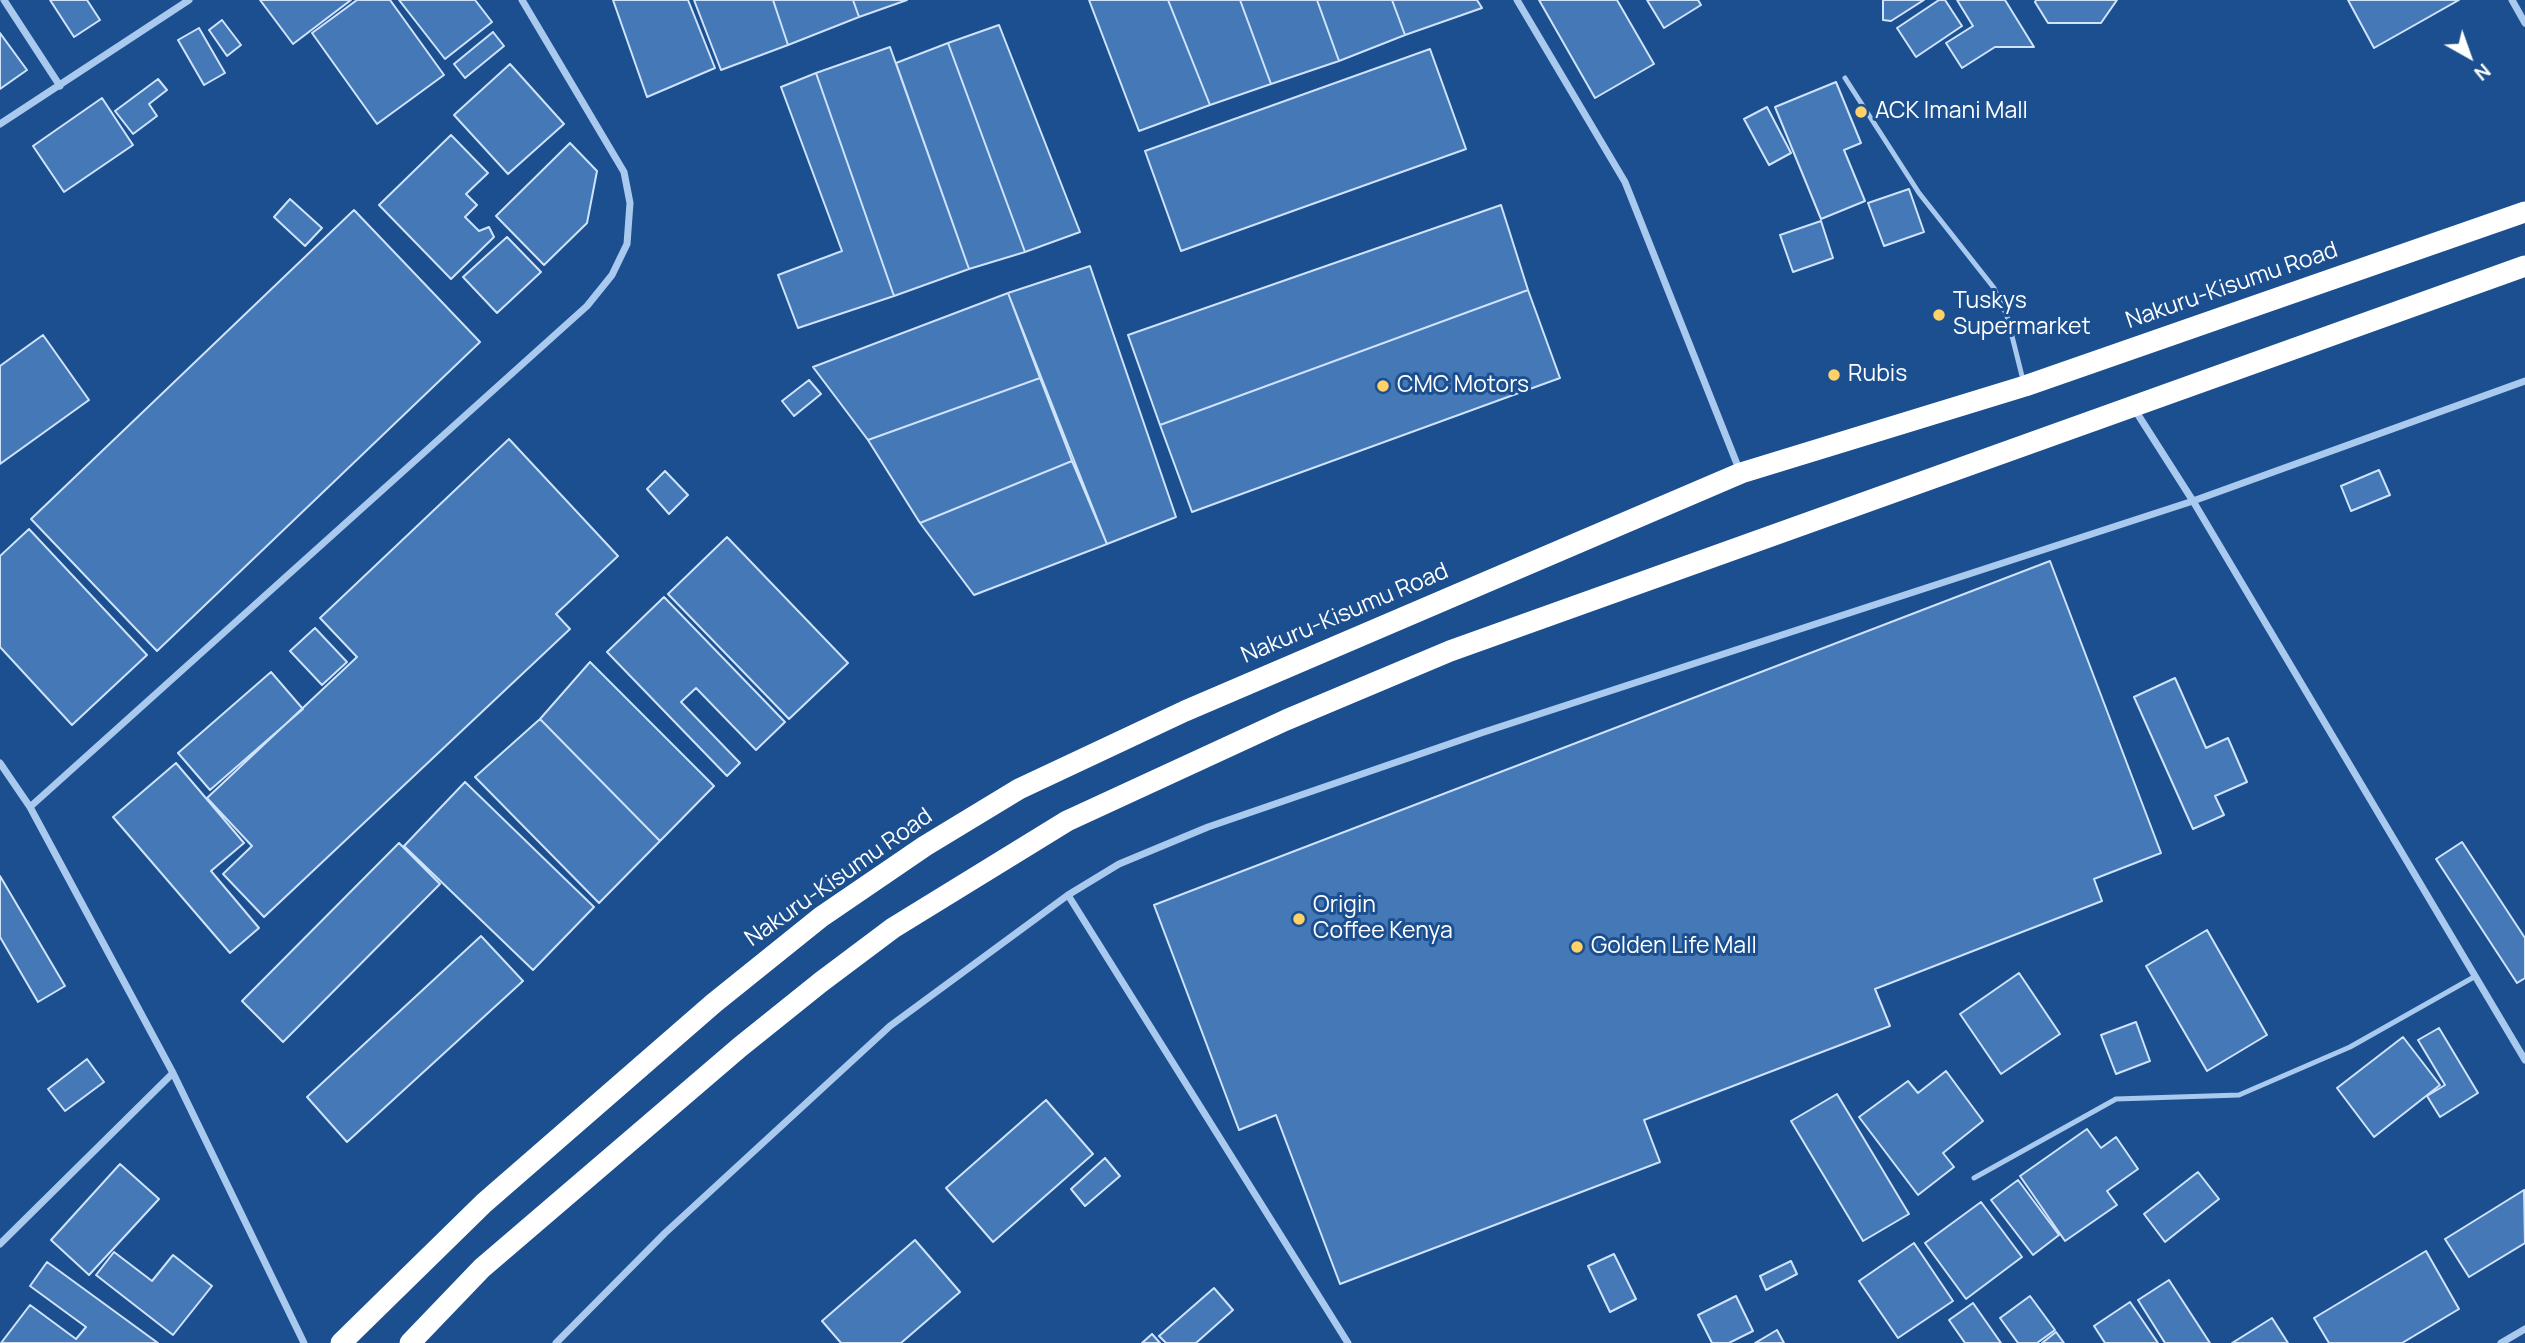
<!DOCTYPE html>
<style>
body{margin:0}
#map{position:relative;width:2525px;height:1343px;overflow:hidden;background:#1b4f8f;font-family:Manrope,sans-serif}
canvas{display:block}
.north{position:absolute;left:2434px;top:21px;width:70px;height:70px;-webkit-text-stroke:5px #1b4f8f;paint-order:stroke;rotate:140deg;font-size:19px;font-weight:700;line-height:28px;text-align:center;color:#fff}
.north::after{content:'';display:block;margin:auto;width:24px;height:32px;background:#fff;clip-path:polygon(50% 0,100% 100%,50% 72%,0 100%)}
</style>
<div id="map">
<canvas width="2525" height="1343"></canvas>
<div class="north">N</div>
</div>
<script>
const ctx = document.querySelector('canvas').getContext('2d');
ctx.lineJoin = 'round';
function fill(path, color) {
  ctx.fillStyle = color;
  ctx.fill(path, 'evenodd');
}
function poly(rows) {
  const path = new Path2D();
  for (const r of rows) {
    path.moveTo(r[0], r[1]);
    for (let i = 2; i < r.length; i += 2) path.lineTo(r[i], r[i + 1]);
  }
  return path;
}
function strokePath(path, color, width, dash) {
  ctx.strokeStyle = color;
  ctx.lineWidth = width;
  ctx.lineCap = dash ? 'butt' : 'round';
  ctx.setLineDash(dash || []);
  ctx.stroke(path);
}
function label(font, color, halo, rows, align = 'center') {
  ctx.font = font + ' Manrope,sans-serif';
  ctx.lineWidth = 6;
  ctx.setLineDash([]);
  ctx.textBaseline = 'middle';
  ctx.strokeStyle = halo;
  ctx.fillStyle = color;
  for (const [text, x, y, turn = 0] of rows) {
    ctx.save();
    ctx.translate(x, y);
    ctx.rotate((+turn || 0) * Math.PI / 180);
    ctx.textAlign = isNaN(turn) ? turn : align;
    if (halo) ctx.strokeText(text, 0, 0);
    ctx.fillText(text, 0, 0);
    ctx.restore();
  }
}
const building = poly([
 [50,0,87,0,100,20,74,37,50,0],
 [260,0,351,0,293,44,260,0],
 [357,0,390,0,444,75,377,124,312,33,357,0],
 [399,0,475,0,492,22,445,59,399,0],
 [613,0,688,0,715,68,647,97,613,0],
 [694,0,773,0,788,45,721,70,694,0],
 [773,0,853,0,859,17,788,45,773,0],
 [853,0,907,0,859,17,853,0],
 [1089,0,1168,0,1210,105,1139,131,1089,0],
 [1168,0,1240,0,1271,84,1210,105,1168,0],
 [1240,0,1317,0,1339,61,1271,84,1240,0],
 [1317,0,1392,0,1405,35,1339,61,1317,0],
 [1392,0,1477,0,1482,8,1405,35,1392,0],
 [1539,0,1617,0,1654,64,1595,98,1539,0],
 [1647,0,1698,0,1701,5,1664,28,1647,0],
 [1883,0,1924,0,1891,21,1883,20,1883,0],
 [1939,0,1945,0,1962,26,1916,57,1897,28,1939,0],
 [1957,0,2005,0,2034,47,1995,47,1962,68,1946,43,1973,26,1957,0],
 [2036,0,2117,0,2101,23,2048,23,2035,2,2036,0],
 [2348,0,2459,0,2374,48,2348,0],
 [222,20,241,45,227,56,209,30,222,20],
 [999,25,1080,232,1025,252,948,43,999,25],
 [199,28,225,73,204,85,178,40,199,28],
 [493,32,504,46,465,78,454,64,493,32],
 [0,33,27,70,0,89,0,33],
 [948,43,1025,252,969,269,896,63,948,43],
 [890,47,969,269,894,296,816,73,890,47],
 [1430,49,1466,149,1181,251,1145,151,1430,49],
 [510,64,564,124,508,174,454,115,510,64],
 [816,73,894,296,798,328,778,275,842,251,781,87,816,73],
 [158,79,167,90,149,104,157,116,133,134,115,111,158,79],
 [1836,82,1861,143,1844,150,1865,201,1821,219,1775,107,1836,82],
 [102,98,133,145,64,192,33,146,102,98],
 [1767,107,1791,153,1769,165,1744,119,1767,107],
 [451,135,488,173,466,194,477,205,465,217,479,231,489,227,494,237,451,279,379,205,451,135],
 [570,143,597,171,587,223,544,265,496,216,570,143],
 [1909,189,1924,232,1884,246,1868,203,1909,189],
 [290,199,322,228,305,246,274,217,290,199],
 [1501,205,1528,290,1160,425,1128,335,1501,205],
 [354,210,480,342,157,651,31,519,354,210],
 [1821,221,1833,258,1793,272,1780,235,1821,221],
 [507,237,541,272,497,313,463,277,507,237],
 [1090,266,1176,517,1107,544,1008,293,1090,266],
 [1528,290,1560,378,1192,512,1160,425,1528,290],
 [1008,293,1040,378,868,440,813,367,1008,293],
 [43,335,89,400,0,464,0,366,43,335],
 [1040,378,1072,461,920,523,868,440,1040,378],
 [809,380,821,394,794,416,782,401,809,380],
 [509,439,618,556,556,614,570,629,264,917,223,874,252,846,207,798,357,657,320,618,509,439],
 [1072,461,1107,544,974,595,920,523,1072,461],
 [2379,470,2390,495,2351,511,2341,486,2379,470],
 [665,471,688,495,669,514,647,489,665,471],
 [29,529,147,655,72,725,0,647,0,556,29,529],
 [727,537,848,663,789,719,668,594,727,537],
 [2050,561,2161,853,2094,879,2102,901,1875,989,1890,1026,1644,1120,1660,1162,1340,1284,1276,1115,1239,1130,1154,905,2050,561],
 [664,597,785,722,756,750,696,688,681,702,740,763,727,776,607,652,664,597],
 [315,628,347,662,322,685,290,651,315,628],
 [590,662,714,786,660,841,540,719,590,662],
 [271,672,303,709,210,790,178,753,271,672],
 [2175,678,2206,748,2228,738,2247,782,2215,796,2224,815,2193,829,2134,697,2175,678],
 [540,719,660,841,599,903,475,777,540,719],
 [176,763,244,843,211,871,259,928,230,953,113,817,176,763],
 [465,782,594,907,533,970,404,846,465,782],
 [2462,842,2525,938,2525,978,2517,983,2436,859,2462,842],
 [399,843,440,884,283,1042,242,1001,399,843],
 [0,876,65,986,38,1002,0,937,0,876],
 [2207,930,2267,1035,2207,1071,2146,966,2207,930],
 [481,936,523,981,347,1142,307,1097,481,936],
 [2019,973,2060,1034,2001,1074,1960,1014,2019,973],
 [2136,1022,2150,1061,2116,1074,2101,1035,2136,1022],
 [2439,1028,2478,1093,2440,1117,2427,1096,2445,1085,2418,1040,2439,1028],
 [2403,1037,2440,1085,2374,1137,2337,1088,2403,1037],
 [87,1059,104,1082,65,1111,48,1089,87,1059],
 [1946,1071,1983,1121,1943,1153,1954,1167,1918,1195,1859,1117,1908,1081,1918,1093,1946,1071],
 [1837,1094,1909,1214,1863,1241,1791,1121,1837,1094],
 [1046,1100,1093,1154,993,1242,946,1188,1046,1100],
 [2087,1129,2101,1148,2116,1137,2138,1169,2107,1191,2117,1205,2065,1241,2020,1176,2087,1129],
 [1105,1158,1120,1176,1085,1206,1071,1189,1105,1158],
 [120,1164,159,1199,89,1275,51,1240,120,1164],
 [2198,1172,2219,1199,2165,1242,2144,1214,2198,1172],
 [2018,1180,2059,1235,2033,1255,1991,1200,2018,1180],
 [2524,1190,2525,1243,2469,1277,2445,1239,2524,1190],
 [1981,1202,2022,1257,1966,1299,1925,1243,1981,1202],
 [915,1240,960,1292,901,1343,841,1343,822,1321,915,1240],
 [1914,1243,1953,1301,1898,1338,1859,1281,1914,1243],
 [2426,1251,2459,1309,2402,1343,2329,1343,2314,1318,2426,1251],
 [114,1252,152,1281,173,1255,212,1286,173,1335,96,1275,114,1252],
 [1614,1254,1636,1299,1610,1312,1588,1266,1614,1254],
 [1791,1261,1797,1274,1766,1290,1760,1276,1791,1261],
 [47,1262,158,1343,1,1343,30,1305,76,1339,86,1327,30,1286,47,1262],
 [2169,1280,2210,1343,2165,1343,2138,1300,2169,1280],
 [1214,1288,1233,1310,1196,1343,1166,1343,1159,1336,1214,1288],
 [1736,1296,1753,1331,1729,1343,1712,1343,1698,1315,1736,1296],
 [2030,1296,2055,1330,2037,1343,2018,1343,2000,1318,2030,1296],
 [2130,1302,2158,1343,2105,1343,2094,1326,2130,1302],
 [1973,1303,2001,1343,1965,1343,1949,1320,1973,1303],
 [2272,1318,2288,1343,2232,1343,2272,1318],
 [1777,1330,1784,1343,1755,1343,1777,1330],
 [2056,1332,2064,1343,2042,1343,2056,1332],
 [1152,1334,1160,1343,1142,1343,1152,1334]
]);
fill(building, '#4478b7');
strokePath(building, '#cfe3fa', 2);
strokePath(poly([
 [1845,78,1919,193,1994,288,2007,316,2023,380],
 [1974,1178,2116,1099,2239,1095,2350,1047,2474,977]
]), '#a9c9ee', 5);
strokePath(poly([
 [4,0,60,86],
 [1517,0,1625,182,1739,469],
 [2512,0,2525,23],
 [0,124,189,0],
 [2135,410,2193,501,2525,1060],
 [0,763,30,807,173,1073,304,1343],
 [30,807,587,306,612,275,627,244,630,203,624,172,522,0],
 [1068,895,1348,1343],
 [0,1244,173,1073],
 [556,1343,665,1233,890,1026,1068,895,1119,864,1208,827,1481,733,2193,501,2525,381],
 [2501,1343,2525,1329]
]), '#a9c9ee', 7);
strokePath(poly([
 [341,1343,484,1203,714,1003,821,917,925,846,1019,789,1185,711,1741,473,2025,386,2525,212],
 [410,1343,482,1268,740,1047,821,982,893,928,1067,821,1286,720,1450,651,2525,266]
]), '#fff', 21);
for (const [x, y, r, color] of [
 [1861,112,7,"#ffd166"],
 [1939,315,7,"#ffd166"],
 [1834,375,7,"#ffd166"],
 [1383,386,7,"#ffd166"],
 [1299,919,7,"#ffd166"],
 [1577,947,7,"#ffd166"]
]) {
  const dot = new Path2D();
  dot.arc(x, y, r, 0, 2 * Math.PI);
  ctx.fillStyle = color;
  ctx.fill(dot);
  strokePath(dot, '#1b4f8f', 2.5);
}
label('23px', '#fff', '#1b4f8f', [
 ["ACK Imani Mall",1875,112],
 ["Tuskys",1953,302],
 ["Supermarket",1953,328],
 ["Rubis",1848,375],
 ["CMC Motors",1397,386],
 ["Origin",1313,906],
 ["Coffee Kenya",1313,932],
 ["Golden Life Mall",1591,947]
], 'left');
label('23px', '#fff', '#1b4f8f', [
 ["Nakuru-Kisumu Road",2232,286,-19],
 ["Nakuru-Kisumu Road",1345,614,-23],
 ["Nakuru-Kisumu Road",839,878,-35]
]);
</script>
